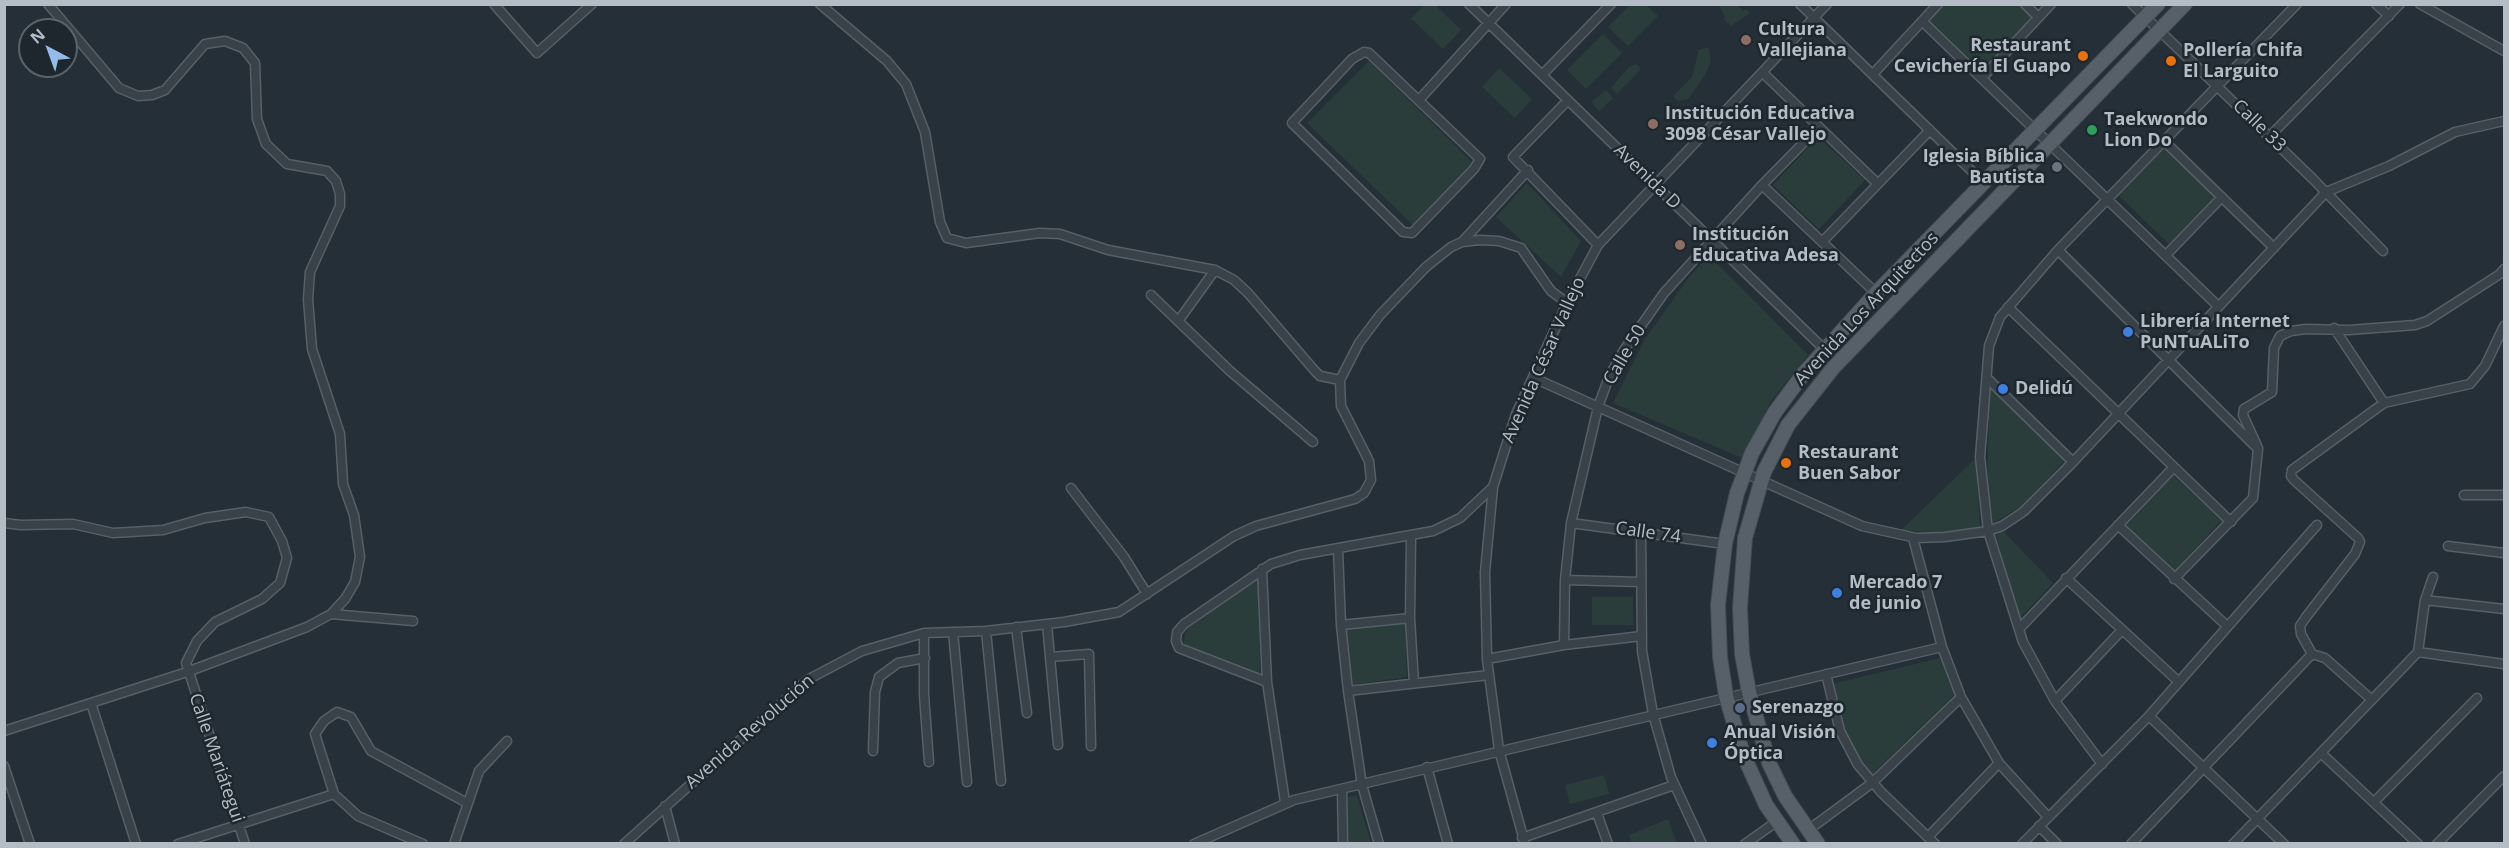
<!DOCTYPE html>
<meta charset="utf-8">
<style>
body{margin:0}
#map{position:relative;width:2509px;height:848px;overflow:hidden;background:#252f38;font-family:"Open Sans",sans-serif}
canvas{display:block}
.frame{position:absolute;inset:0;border:6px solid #b4bcc5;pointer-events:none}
.north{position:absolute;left:18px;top:18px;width:60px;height:60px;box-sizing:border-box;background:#1e262e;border:2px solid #5a626a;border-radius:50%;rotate:319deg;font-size:16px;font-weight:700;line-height:24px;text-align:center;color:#b4bcc5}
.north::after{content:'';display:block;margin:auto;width:21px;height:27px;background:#94bcea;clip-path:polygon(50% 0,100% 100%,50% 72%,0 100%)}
</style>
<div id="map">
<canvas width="2509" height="848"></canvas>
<div class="frame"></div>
<div class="north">N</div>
</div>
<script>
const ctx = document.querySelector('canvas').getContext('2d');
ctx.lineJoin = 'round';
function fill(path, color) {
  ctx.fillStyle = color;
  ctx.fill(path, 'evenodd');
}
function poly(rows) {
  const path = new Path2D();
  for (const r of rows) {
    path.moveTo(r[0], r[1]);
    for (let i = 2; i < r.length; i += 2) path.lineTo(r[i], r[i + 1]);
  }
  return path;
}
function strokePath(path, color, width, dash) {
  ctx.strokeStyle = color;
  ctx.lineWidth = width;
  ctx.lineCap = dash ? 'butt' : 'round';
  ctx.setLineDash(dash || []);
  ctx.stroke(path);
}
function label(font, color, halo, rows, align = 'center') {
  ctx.font = font + ' "Open Sans",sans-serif';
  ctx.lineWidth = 5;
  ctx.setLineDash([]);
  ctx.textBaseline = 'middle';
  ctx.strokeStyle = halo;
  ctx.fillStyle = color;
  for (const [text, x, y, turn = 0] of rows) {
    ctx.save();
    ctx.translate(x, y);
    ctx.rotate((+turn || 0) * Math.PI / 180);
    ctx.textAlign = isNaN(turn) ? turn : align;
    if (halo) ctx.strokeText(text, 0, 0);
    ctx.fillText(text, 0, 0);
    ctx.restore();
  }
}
fill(poly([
 [1723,4,1737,5,1743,11,1746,9,1750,13,1731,26,1723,19,1725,17,1720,7],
 [1942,4,2025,5,2038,17,1983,71,1929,20],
 [1425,5,1435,5,1461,30,1443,49,1411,18],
 [1630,5,1646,5,1658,16,1628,46,1608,27],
 [1603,34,1622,53,1586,89,1567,70],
 [1709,48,1711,62,1705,75,1688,99,1678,101,1673,96,1692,77,1699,49],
 [1369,61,1475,165,1415,227,1307,123],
 [1636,64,1641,69,1617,94,1611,88,1629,67],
 [1499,68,1532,99,1515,118,1482,87],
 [1606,90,1613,98,1599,111,1591,102],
 [1818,137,1865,180,1819,229,1773,185],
 [2166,147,2216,195,2169,244,2117,194],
 [1527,183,1581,241,1561,277,1496,217],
 [1709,255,1808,355,1771,401,1742,458,1613,403,1645,339,1687,280],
 [1990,384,2067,458,2020,507,1993,523,1987,480],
 [1976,458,1980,528,1939,532,1900,531],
 [2173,475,2222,520,2174,571,2126,526],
 [2003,531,2053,583,2019,619,1996,535],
 [1254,580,1258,581,1260,673,1184,644,1185,633,1189,628],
 [1592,597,1633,597,1633,625,1592,625],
 [1405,623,1407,677,1350,685,1346,629],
 [1940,658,1955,694,1871,775,1855,752,1840,719,1832,684],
 [1604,775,1609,794,1570,804,1565,785],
 [1357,795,1371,843,1348,843,1348,797],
 [1668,819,1677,843,1632,843,1629,835]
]), '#2a3d3b');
const street = poly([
 [494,4,537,53,592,4],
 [820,4,887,61,906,84,925,132,940,222,947,238,966,243,1040,233,1060,234,1108,250,1215,270,1234,280,1248,293,1315,371,1320,376,1340,380],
 [1469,4,1825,350],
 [1800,4,1983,182],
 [2025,4,2038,17],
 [2132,4,2313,179,2383,251],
 [2376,4,2389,16],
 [2420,4,2504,51],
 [1922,21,2218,306],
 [1364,52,1369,53,1480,159,1474,169,1412,233,1403,232,1292,123,1352,59,1364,52],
 [1762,72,1878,184],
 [1873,74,1938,4],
 [1542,75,1611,4],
 [1982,78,2051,4],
 [1419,100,1506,4],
 [1568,100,1513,157,1598,245],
 [2269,137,2400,4],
 [2163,140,2274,248],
 [1762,185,1876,293],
 [1462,242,1528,170],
 [1822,242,1930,130],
 [2058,250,2258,449,2253,498,2174,579],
 [2166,255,2222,197],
 [1151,295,1230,371,1313,442],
 [2008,307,2231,522],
 [1179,320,1215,270],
 [2334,328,2384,403],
 [1534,378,1862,526,1916,538,1945,537,1988,531,2002,526,2023,512,2073,462,2326,192,2389,166,2455,132,2504,121],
 [1988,379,2073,462],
 [2258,448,2243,415,2244,409,2272,392,2274,348,2280,336,2291,331,2306,329,2349,330,2415,325,2427,321,2500,274,2504,269],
 [1071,488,1124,557,1147,594],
 [2464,495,2504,495],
 [4,523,21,525,73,524,113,533,163,530,205,518,246,512,269,517,282,541,287,558,280,583,262,599,215,622,197,641,186,663,245,844],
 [1571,523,1725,544],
 [2118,525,2227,626],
 [1641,532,1642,651,1653,714,1671,777,1702,844],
 [1411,537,1410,618,1414,683],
 [1913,538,1942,647,1961,697,1999,763,2048,817],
 [2448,546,2504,553],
 [1338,549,1341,625,1348,691,1362,785,1379,844],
 [1262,569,1267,682,1285,802],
 [2066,578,2179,682],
 [1565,580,1641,582],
 [2425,600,2504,609],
 [331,614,413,621],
 [1047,624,1058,745],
 [1341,625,1410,618],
 [1016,627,1027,713],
 [2019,629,2173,468],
 [986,631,1001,781],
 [953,632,967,782],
 [924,633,924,695,929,762],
 [1564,645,1565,580,1571,523,1598,407,1609,377,1624,350,1664,293,1762,185,1819,127],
 [2418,652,2504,664],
 [1050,657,1089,654,1091,746],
 [1487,659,1564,645,1642,636],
 [1826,674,1840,731,1858,765,1881,792,1935,844],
 [1267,682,1179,648,1176,641,1177,632,1184,624,1271,564,1300,555,1433,531,1460,518,1493,487],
 [1348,691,1489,675],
 [2372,700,2325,658,2312,654,2301,634,2300,626,2306,617,2355,554,2360,542,2358,538,2294,480,2291,476,2292,470,2384,403,2470,384,2485,366,2504,326],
 [2055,701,2122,630],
 [91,703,136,844],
 [2149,716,2284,844],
 [4,731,187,672,307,627,331,614,345,599,355,582,360,557,354,515,343,484,340,434,312,349,308,299,310,272,340,206,340,194,336,181,327,171,287,164,266,144,257,119,255,63,243,48,225,41,205,44,165,90,152,95,138,96,119,88,48,4],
 [873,751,875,692,879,677,898,663,925,658],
 [2321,753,2418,844],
 [2102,764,2055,701,2023,642,1988,531,1980,457,1989,346,2000,317,2058,250,2297,4],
 [4,766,30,844],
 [1427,767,1448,844],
 [1342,790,1343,844],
 [334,794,315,734,324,721,337,712,351,717,371,751,467,803],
 [2375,801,2477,698],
 [665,806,675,844],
 [1597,813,1608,844],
 [2039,826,2057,844],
 [1807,831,1872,783,1961,697],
 [1928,837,1999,763],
 [1522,838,1674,785],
 [178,844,334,794,358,816,423,844],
 [454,844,479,771,507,741],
 [624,844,807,680,862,651,924,633,986,631,1064,622,1119,612,1234,536,1256,526,1355,499,1364,493,1371,480,1369,461,1341,406,1340,380,1359,343,1380,315,1426,267,1451,247,1462,242,1480,240,1499,241,1521,248,1551,291,1567,303],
 [1194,844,1294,800,1942,647],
 [1525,844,1499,750,1487,659,1485,572,1493,487,1516,414,1567,303,1598,245,1827,4],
 [1745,844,1776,822],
 [2022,844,2149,716,2317,525],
 [2131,844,2312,654],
 [2233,844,2418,652,2425,600,2433,577],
 [2437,844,2504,776]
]);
const primary = poly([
 [1793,844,1766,805,1743,754,1726,696,1720,657,1718,605,1725,544,1737,493,1752,453,1775,412,1804,373,1876,293,2158,4],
 [1818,844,1785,796,1769,763,1749,692,1742,654,1740,608,1745,538,1764,472,1788,425,1833,368,2185,4]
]);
strokePath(street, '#575f67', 11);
strokePath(primary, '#424a52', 16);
strokePath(street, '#394149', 8);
strokePath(primary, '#576069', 14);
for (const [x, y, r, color] of [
 [1746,40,6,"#8d6e63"],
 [2083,56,6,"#e8710a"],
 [2171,61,6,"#e8710a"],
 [1653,124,6,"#8d6e63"],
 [2092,130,6,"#2e9e5b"],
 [2057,167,6,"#6b7280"],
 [1680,245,6,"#8d6e63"],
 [2128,332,6,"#3f7fe0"],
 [2003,389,6,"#3f7fe0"],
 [1786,463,6,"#e8710a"],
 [1837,593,6,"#3f7fe0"],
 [1740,708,6,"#5c6f8a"],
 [1712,743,6,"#3f7fe0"]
]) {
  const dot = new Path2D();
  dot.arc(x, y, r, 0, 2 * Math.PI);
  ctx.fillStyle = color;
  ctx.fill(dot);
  strokePath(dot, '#1e262e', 2);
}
label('bold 18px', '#b4bcc5', '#1e262e', [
 ["Cultura",1758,30],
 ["Vallejiana",1758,51],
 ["Restaurant",2071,46,"right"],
 ["Cevichería El Guapo",2071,67,"right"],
 ["Pollería Chifa",2183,51],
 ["El Larguito",2183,72],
 ["Institución Educativa",1665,114],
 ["3098 César Vallejo",1665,135],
 ["Taekwondo",2104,120],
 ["Lion Do",2104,141],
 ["Iglesia Bíblica",2045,157,"right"],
 ["Bautista",2045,178,"right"],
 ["Institución",1692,235],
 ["Educativa Adesa",1692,256],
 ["Librería Internet",2140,322],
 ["PuNTuALiTo",2140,343],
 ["Delidú",2015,389],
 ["Restaurant",1798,453],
 ["Buen Sabor",1798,474],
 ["Mercado 7",1849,583],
 ["de junio",1849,604],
 ["Serenazgo",1752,708],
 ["Anual Visión",1724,733],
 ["Óptica",1724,754]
], 'left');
label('18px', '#b4bcc5', '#1e262e', [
 ["Calle 33",2259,126,44],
 ["Avenida D",1647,177,44],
 ["Avenida Los Arquitectos",1867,309,-47],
 ["Calle 50",1625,355,-60],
 ["Avenida César Vallejo",1544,360,-66],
 ["Calle 74",1648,533,8],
 ["Avenida Revolución",750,732,-41],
 ["Calle Mariátegui",216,758,71]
]);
</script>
